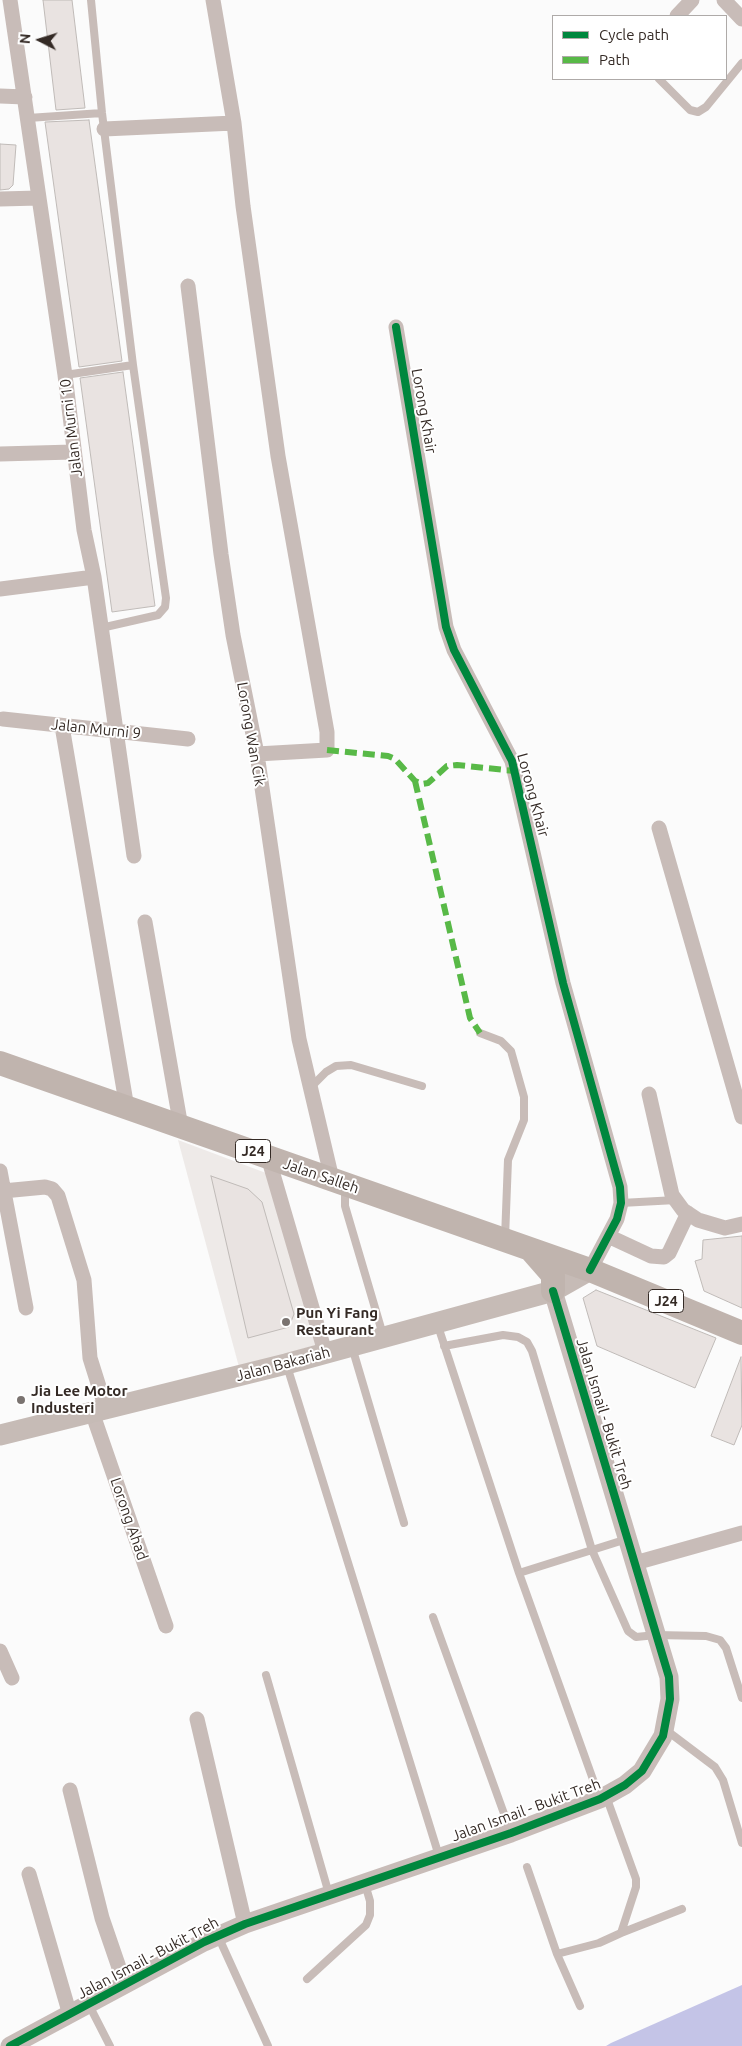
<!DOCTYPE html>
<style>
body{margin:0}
#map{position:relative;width:742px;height:2046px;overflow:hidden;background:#fbfbfb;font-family:Ubuntu,sans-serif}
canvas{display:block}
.legend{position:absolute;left:552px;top:15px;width:175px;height:65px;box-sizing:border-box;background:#fff;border:1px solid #aeaaa8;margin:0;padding:6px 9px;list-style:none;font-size:15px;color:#342a25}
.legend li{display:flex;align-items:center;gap:10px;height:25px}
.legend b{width:25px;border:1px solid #aeaaa8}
.north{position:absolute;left:15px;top:15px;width:50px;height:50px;-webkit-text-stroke:4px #fff;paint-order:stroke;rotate:275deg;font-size:14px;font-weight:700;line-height:20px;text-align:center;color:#342a25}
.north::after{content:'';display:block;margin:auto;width:18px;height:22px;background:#342a25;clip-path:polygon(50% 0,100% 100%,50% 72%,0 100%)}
</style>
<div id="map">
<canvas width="742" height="2046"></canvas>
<ul class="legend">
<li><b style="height:6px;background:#00873e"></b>Cycle path</li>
<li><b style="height:6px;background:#58b947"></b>Path</li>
</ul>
<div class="north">N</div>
</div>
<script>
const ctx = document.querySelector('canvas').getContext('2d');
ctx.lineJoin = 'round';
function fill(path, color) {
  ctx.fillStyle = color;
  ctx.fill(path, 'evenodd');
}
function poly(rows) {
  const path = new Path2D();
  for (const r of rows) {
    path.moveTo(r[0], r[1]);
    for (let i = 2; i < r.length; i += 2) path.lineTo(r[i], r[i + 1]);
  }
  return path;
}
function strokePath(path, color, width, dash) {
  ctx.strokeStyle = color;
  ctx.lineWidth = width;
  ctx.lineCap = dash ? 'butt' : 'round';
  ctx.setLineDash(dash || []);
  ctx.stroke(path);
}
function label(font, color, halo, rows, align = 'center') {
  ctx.font = font + ' Ubuntu,sans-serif';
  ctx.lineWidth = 4;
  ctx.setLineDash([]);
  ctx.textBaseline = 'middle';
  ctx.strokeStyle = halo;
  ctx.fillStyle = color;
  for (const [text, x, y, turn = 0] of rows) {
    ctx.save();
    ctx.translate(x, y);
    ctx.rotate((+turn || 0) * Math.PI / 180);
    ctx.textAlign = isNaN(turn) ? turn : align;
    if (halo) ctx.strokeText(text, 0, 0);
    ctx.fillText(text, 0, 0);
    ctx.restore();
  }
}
fill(poly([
 [178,1140,266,1173,316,1345,239,1367]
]), '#eeeae8');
fill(poly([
 [742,1985,742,2046,606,2046,611,2043]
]), '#c4c4e7');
const building = poly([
 [43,0,72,0,85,108,56,110,43,0],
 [89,120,122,361,79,367,45,122,89,120],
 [0,144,16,145,13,185,9,189,0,190,0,144],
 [123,372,155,606,112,612,80,378,123,372],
 [211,1176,248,1189,262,1202,294,1314,289,1327,248,1338,211,1176],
 [742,1236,742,1308,704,1291,695,1261,702,1259,703,1240,742,1236],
 [596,1290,716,1338,695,1388,597,1346,583,1298,596,1290],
 [741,1357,742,1425,734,1445,711,1436,741,1357]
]);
fill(building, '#e9e3e1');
strokePath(building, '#c0bbb8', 1);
strokePath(poly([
 [91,0,102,113,133,365,166,598,165,607,158,615,101,628],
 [659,79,690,110,698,112,706,107,742,63],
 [28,118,102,113],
 [65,375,133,365],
 [480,1033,501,1041,511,1051,524,1097,524,1120,508,1160,505,1238],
 [311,1087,326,1072,336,1066,351,1065,422,1086],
 [348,1187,345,1193,345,1206,383,1335],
 [621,1203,676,1200],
 [437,1323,519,1573,600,1799],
 [444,1346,503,1335,518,1337,527,1342,532,1351,592,1550,628,1631,636,1637,656,1635,706,1636,720,1640,726,1648,742,1698],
 [352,1347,404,1523],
 [287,1366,439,1856],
 [519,1573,627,1539],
 [433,1617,511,1833],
 [266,1675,329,1894],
 [666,1730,715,1767,723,1780,742,1843],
 [527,1867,557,1954,580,2006],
 [621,1933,682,1909],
 [218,1936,268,2046],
 [557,1954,599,1943,621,1933,636,1887,636,1879,606,1796],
 [307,1979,366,1925,370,1915,370,1901,365,1884],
 [89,2005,110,2046]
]), '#c8bcb8', 8);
strokePath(poly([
 [10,0,65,375,84,530,94,577,134,856],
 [213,0,234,123,243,206,278,456,327,732,327,750,257,754],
 [724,0,742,19],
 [677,16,692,0],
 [0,96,25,97],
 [104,129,234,123],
 [0,199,39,198],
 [188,286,221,554,233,635,257,754,299,1039,332,1179],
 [396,327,446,627,454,650,512,761,563,983,620,1187,621,1203,617,1219,590,1270],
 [0,454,73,452],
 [0,589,94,577],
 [3,719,188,739],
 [62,726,127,1108],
 [659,828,742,1117],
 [145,922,181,1127],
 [649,1094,672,1195,683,1210,698,1220,725,1228,742,1224],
 [268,1157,325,1352],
 [0,1171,26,1308],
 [3,1191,45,1187,52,1189,58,1196,84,1280,90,1358,106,1409],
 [608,1236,651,1256,664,1257,669,1253,688,1213],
 [92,1412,166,1626],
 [635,1563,742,1533],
 [0,1651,12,1678],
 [197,1719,245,1924],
 [70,1790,102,1918,125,1985],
 [29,1874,70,2015]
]), '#c8bcb8', 15);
strokePath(poly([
 [10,2046,204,1942,245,1924,511,1833,600,1799,625,1785,642,1771,663,1736,670,1699,669,1677,553,1291]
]), '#c8bcb8', 19);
strokePath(poly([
 [0,1435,286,1364,553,1291,590,1270]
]), '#c6bbb6', 21);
strokePath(poly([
 [0,1063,590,1270,742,1333],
 [532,1251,553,1275,553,1291]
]), '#c0b4ae', 24);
strokePath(poly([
 [327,750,388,756,395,759,415,781,422,784,428,783,447,766,457,765,515,771],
 [415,781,470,1018,480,1033]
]), '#58b947', 6, [12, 6]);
strokePath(poly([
 [396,327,446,627,454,650,512,761,563,983,620,1187,621,1203,617,1219,590,1270],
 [10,2046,204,1942,245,1924,511,1833,600,1799,625,1785,642,1771,663,1736,670,1699,669,1677,553,1291]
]), '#00873e', 8);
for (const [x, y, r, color] of [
 [286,1322,5,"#7a7370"],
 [21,1400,5,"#7a7370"]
]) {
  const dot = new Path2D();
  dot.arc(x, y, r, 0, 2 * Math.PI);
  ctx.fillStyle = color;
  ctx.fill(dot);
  strokePath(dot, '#fff', 2);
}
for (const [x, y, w] of [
 [253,1151,35],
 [666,1301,35]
]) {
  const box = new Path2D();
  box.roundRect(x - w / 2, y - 11.5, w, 23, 4);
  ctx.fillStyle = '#fff';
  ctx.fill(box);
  strokePath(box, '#342a25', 1);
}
label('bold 14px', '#342a25', null, [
 ["J24",253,1151],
 ["J24",666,1301]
]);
label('15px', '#342a25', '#fff', [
 ["Lorong Khair",424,411,80],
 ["Jalan Murni 10",71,428,-97],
 ["Jalan Murni 9",96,729,6],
 ["Lorong Wan Cik",251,734,80],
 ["Lorong Khair",533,795,75],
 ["Jalan Salleh",321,1176,19],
 ["Jalan Bakariah",283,1364,-15],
 ["Jalan Ismail - Bukit Treh",604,1414,73],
 ["Lorong Ahad",129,1519,71],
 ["Jalan Ismail - Bukit Treh",526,1810,-20],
 ["Jalan Ismail - Bukit Treh",148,1958,-28]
]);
label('bold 15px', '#342a25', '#fff', [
 ["Pun Yi Fang",296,1313],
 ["Restaurant",296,1330],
 ["Jia Lee Motor",31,1391],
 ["Industeri",31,1408]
], 'left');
</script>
